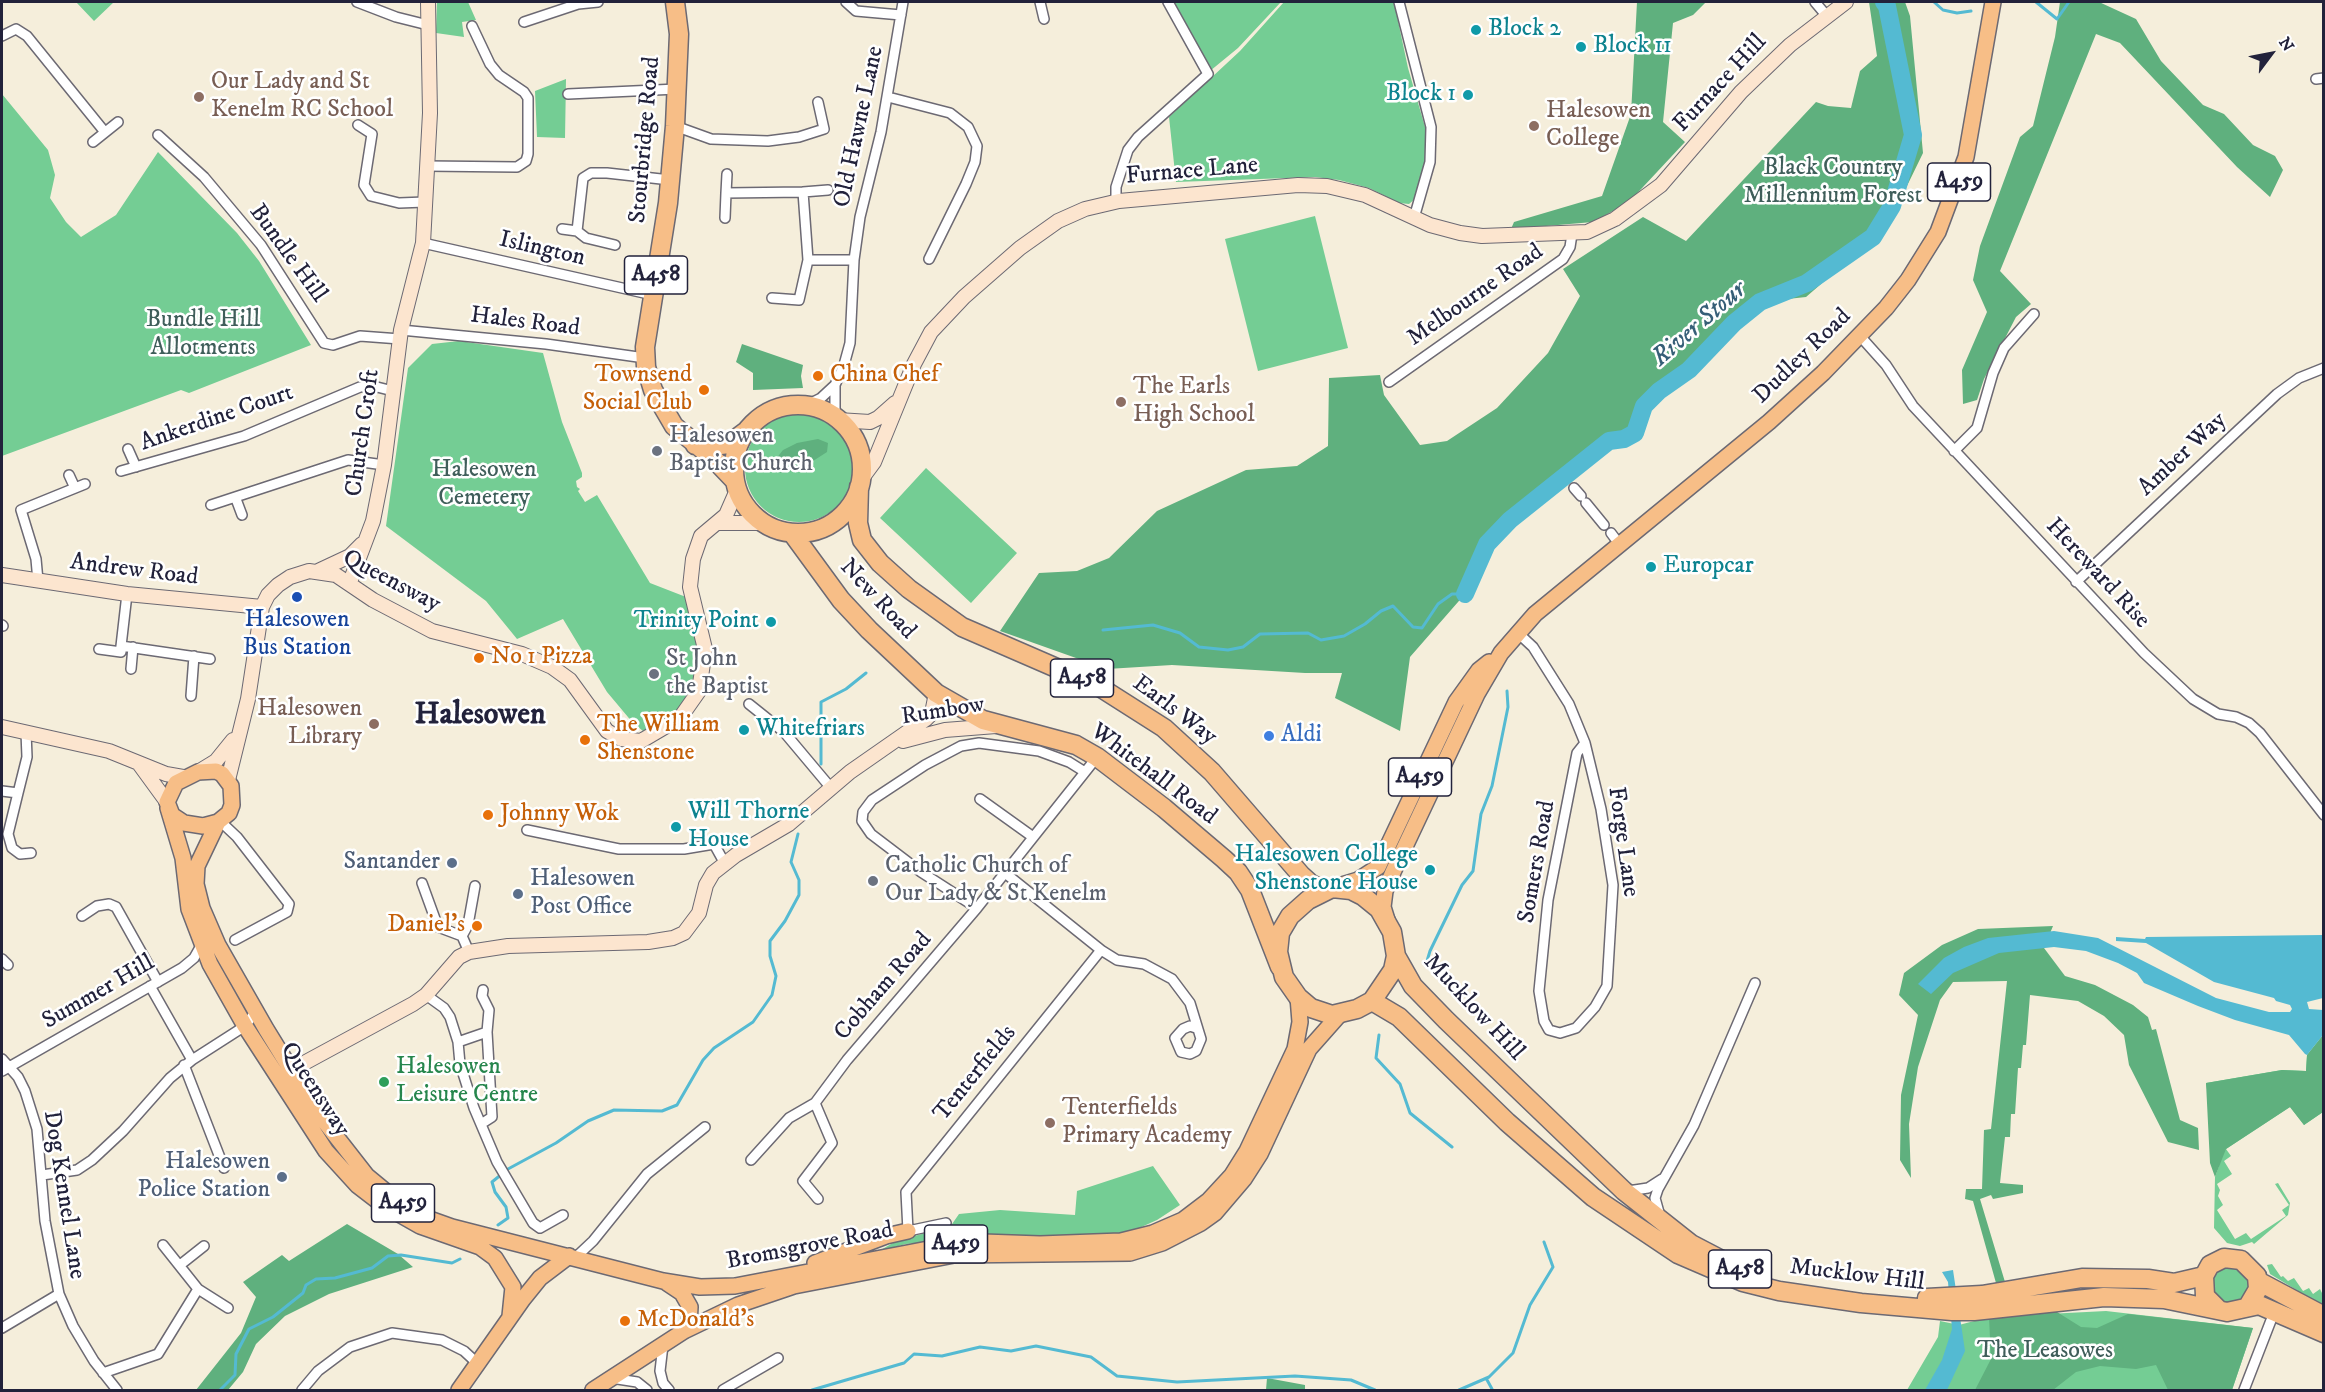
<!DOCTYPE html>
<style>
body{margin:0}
#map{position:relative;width:2325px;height:1392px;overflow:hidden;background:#f5eedb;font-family:"IM FELL DW Pica",serif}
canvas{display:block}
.frame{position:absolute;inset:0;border:3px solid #22223b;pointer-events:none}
.north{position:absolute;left:2241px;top:24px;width:60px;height:60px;-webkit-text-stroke:4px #fff;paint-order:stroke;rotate:58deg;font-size:16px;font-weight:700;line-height:24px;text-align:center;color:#22223b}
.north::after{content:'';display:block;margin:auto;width:21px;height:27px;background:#22223b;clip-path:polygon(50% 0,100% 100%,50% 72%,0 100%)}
</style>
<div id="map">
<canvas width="2325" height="1392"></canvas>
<div class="frame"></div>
<div class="north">N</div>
</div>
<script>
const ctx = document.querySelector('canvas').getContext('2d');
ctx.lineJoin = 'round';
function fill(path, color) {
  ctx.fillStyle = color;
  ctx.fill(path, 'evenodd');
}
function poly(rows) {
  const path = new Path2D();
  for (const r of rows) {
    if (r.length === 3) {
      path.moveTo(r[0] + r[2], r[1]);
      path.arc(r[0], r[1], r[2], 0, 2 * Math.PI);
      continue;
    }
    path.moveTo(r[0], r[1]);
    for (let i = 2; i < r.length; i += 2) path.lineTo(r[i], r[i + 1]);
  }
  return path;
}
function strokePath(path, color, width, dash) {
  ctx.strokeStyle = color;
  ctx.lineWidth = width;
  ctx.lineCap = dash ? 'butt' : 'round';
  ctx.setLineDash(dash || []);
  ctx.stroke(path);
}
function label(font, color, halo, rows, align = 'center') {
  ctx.font = font + ' "IM FELL DW Pica",serif';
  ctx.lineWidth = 5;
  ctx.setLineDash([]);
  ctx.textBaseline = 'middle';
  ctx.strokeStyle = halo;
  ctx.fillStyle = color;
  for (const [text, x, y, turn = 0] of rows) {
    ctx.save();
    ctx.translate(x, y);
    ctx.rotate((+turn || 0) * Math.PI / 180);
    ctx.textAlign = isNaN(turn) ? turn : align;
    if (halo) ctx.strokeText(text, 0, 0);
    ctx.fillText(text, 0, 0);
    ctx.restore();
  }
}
fill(poly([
 [76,2,114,2,94,21],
 [437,2,468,2,476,20,462,22,464,37,436,33],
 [1173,2,1281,2,1238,48,1210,71],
 [1284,2,1394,2,1408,68,1425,127,1426,162,1416,198,1409,204,1399,203,1369,188,1339,180,1315,177,1176,182,1169,117,1240,51],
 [566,79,565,138,537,137,535,91],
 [2,94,48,150,55,175,50,198,66,222,81,237,116,215,158,152,237,233,259,261,311,345,189,393,181,390,2,456],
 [1315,216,1348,348,1258,371,1225,239],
 [459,341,543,353,562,422,582,473,582,477,576,481,577,487,580,489,578,491,585,502,597,495,650,583,686,597,697,641,696,668,690,688,680,708,661,725,643,731,633,723,607,692,563,619,517,639,486,601,386,526,408,368,432,344],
 [799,468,54],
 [926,468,1017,553,971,603,880,518],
 [2323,1035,2323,1112,2304,1125,2290,1107,2226,1149,2231,1156,2224,1161,2232,1174,2217,1184,2220,1190,2218,1196,2223,1205,2217,1210,2235,1239,2246,1233,2251,1239,2286,1216,2282,1210,2289,1205,2275,1184,2278,1183,2290,1203,2288,1215,2254,1244,2252,1242,2240,1246,2227,1243,2214,1228,2215,1177,2219,1166,2206,1083,2282,1070,2306,1071,2307,1055],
 [1153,1166,1180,1205,1157,1220,1128,1233,1102,1238,978,1237,906,1244,879,1251,898,1240,950,1227,959,1214,1000,1210,1075,1215,1077,1191],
 [2233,1264,2251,1277,2247,1299,2229,1306,2213,1296,2210,1283,2215,1271],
 [2272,1264,2281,1277,2283,1276,2288,1281,2294,1278,2303,1291,2309,1288,2313,1294,2320,1289,2323,1295,2323,1306,2270,1274,2267,1265],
 [2106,1311,2253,1328,2232,1390,1907,1390,1938,1337,1940,1321,1959,1325,1989,1317]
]), '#74cd94');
fill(poly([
 [1637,2,1706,2,1693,15,1673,23,1663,122,1685,142,1629,202,1593,222,1511,229,1514,222,1602,196,1631,114],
 [1869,2,1905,2,1910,16,1923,153,1887,227,1806,297,1760,302,1734,323,1689,370,1659,391,1644,406,1647,416,1645,430,1609,447,1554,491,1510,520,1487,545,1465,594,1410,657,1400,731,1335,698,1342,673,1305,673,1172,665,1107,669,1000,631,1039,573,1077,571,1109,558,1157,511,1246,470,1297,466,1328,446,1329,378,1380,375,1384,395,1420,445,1447,441,1497,408,1548,353,1580,296,1563,269,1643,217,1686,241,1816,102,1828,106,1851,108,1860,71,1877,56],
 [2060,2,2099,2,2136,19,2161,61,2203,105,2224,114,2253,145,2275,156,2283,170,2270,197,2237,167,2120,43,2096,34,2000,271,2031,304,2016,317,1984,379,1977,400,1963,404,1962,370,1987,312,1973,280,1980,246,2020,137,2033,126,2055,37],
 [742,344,803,365,801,376,803,388,753,390,753,373,736,362],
 [818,439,828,443,827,452,799,470,781,473,772,464,783,450,797,443],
 [2053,926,2044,948,2065,976,2095,985,2133,1005,2148,1017,2152,1030,2156,1029,2180,1120,2198,1128,2199,1150,2168,1142,2129,1065,2124,1035,2104,1016,2078,1001,2030,995,2026,1045,2023,1045,2021,1068,2018,1068,2015,1114,2011,1114,2010,1137,2005,1137,2000,1183,2023,1185,2023,1193,1993,1199,1991,1195,1980,1199,2005,1282,1996,1283,1973,1201,1965,1199,1966,1189,1982,1189,1984,1130,1991,1129,2007,981,1953,982,1940,1000,1918,1067,1909,1124,1911,1178,1900,1160,1901,1095,1918,1015,1899,995,1904,973,1942,945,1978,929],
 [2323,1035,2323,1112,2304,1125,2290,1107,2226,1149,2215,1177,2210,1163,2206,1083,2282,1070,2306,1071,2307,1055],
 [347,1224,398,1254,413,1267,329,1294,285,1316,256,1344,243,1372,228,1390,196,1390,241,1333,256,1297,243,1282,282,1255,289,1261],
 [2057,1312,2081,1327,2097,1328,2128,1314,2253,1328,2232,1390,2168,1390,2156,1365,2136,1369,2100,1366,2076,1372,2053,1390,1975,1390,1991,1359,1989,1317],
 [1267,1378,1305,1385,1305,1390,1266,1390]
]), '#5fb07e');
fill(poly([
 [2054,931,2098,938,2216,998,2269,1012,2290,1012,2292,1009,2290,1005,2276,1001,2274,998,2214,982,2146,943,2116,941,2116,937,2145,939,2146,937,2323,935,2323,998,2307,1002,2309,1009,2323,1010,2323,1035,2307,1055,2305,1054,2289,1035,2235,1020,2198,1006,2144,983,2137,973,2118,963,2086,951,2054,947,1999,953,1953,973,1931,994,1918,984,1944,958,1964,947,1988,938],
 [1953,1270,1965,1351,1947,1390,1925,1390,1942,1360,1952,1329,1948,1282,1942,1272]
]), '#54bad2');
strokePath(poly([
 [1934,2,1943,10,1957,13,1971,11],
 [2036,2,2057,19,2069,2],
 [1103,630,1153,625,1180,633,1199,647,1228,650,1243,647,1260,634,1308,633,1321,640,1344,636,1365,624,1381,611,1393,606,1413,627,1422,628,1438,604,1452,594,1465,594],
 [821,764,821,702,846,689,866,673],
 [1430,969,1427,961,1430,951,1462,885,1473,871,1481,814,1492,786,1508,707,1507,691],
 [1379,1035,1376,1058,1400,1084,1410,1113,1452,1147],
 [498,1225,508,1218,506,1207,495,1192,492,1182,508,1169,556,1143,588,1121,614,1110,662,1111,677,1105,703,1060,714,1048,753,1022,772,995,776,976,770,956,770,941,785,921,799,895,799,880,791,862,798,834],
 [1486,1378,1492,1389],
 [220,1390,235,1375,236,1354,249,1329,273,1317,303,1293,306,1285,316,1279,335,1278,372,1268,388,1256,401,1255,452,1263,460,1259],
 [812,1390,904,1363,914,1354,942,1356,980,1347,1011,1351,1036,1346,1091,1357,1117,1376,1177,1382,1295,1376,1351,1380,1375,1390],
 [1459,1390,1489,1377,1513,1353,1530,1305,1553,1267,1544,1242]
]), '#54bad2', 3);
strokePath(poly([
 [1465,594,1487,544,1510,520,1609,441,1624,439,1635,433,1644,406,1659,391,1689,370,1734,323,1760,302,1807,283,1873,237,1892,206,1913,135,1887,6,1884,2]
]), '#54bad2', 18);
const street = poly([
 [357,2,396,17,428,25],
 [846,2,856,11,901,15],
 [1040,2,1044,19],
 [1399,2,1431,127,1430,162,1414,218],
 [1815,2,1826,15],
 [524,22,578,4,598,2],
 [2,36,16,29,27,36,104,131],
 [2316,79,2324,78],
 [568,94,677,89],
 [888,97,950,113,968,127,977,146,975,162,966,184,929,259],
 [358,125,372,134,364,185,371,196,399,203,425,202],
 [675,126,711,139,768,141,799,137,824,129,818,102],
 [158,135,204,177,261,245,324,343,333,345,360,336,400,339],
 [93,142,118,122],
 [426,166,517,167,526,161,528,154,528,98,524,92,499,75,490,64,472,26],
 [803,192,828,190],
 [726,193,727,174],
 [1116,201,1116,187,1128,150,1138,137,1208,74,1168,2],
 [725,218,726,193,803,192,808,260,854,260],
 [562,229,577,231],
 [423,243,653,295],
 [615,245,586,238,577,231,583,178,591,173,607,173,670,180],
 [772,298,799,300,808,260],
 [401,330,546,344,645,358],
 [1860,336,1886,365,1913,406,2144,653,2193,699,2218,714,2236,717,2249,723,2260,733,2324,815],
 [1389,382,1563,259,1570,247,1572,234],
 [805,406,821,398,835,385],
 [835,417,835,385,844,365,850,343,854,260,860,217,881,132,903,2],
 [128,449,136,467],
 [1954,451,1977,428,1993,373,2004,348,2034,314],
 [121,471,244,436,360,387,373,386,393,391],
 [69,475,75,488],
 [1574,488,1581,496],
 [236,499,242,515],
 [1586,503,1604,525],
 [211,505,348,460,384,465],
 [1611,533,1620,545],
 [38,581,36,559,21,510,85,484],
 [2076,582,2277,394,2299,378,2324,368],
 [127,594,121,646,210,659],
 [2,625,3,626],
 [1518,633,1533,647,1569,704,1585,743,1601,809,1613,885,1607,986,1595,1007,1576,1028,1560,1033,1549,1030,1544,1021,1539,991,1548,900,1577,753,1585,743],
 [99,649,121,652,121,646],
 [131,669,133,647],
 [191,696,194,656],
 [749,704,784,732,831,788],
 [2,791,18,793,27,757,26,732],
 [18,793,8,834,12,848,20,854,31,853],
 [980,799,1033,837],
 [220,821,237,837,289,904,287,912,235,940],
 [527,830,619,849,684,849,714,844,724,862],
 [1005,873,1101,950,1117,960,1144,964,1172,979,1190,1003,1201,1039,1196,1051,1190,1054,1181,1052,1175,1038,1183,1029,1190,1026,1196,1028],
 [422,883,438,927,462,936],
 [977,908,921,872,871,834,862,821,863,812,872,800,925,765,961,746,979,743,1039,751,1069,762,1085,772],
 [82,916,97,906,109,904,116,907,158,982],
 [469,952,462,936,468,925,475,886],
 [2,959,8,965],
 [150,986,192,1060],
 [426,995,444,1008,450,1017,458,1042,460,1064,474,1108,497,1162,533,1223,540,1228,563,1215],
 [458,1042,487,1032],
 [2,1059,18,1077,25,1091,37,1129,45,1221,59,1294,73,1326,94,1361,117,1390],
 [184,1065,224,1168],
 [2,1071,182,968,194,958,202,944],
 [815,1103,847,1060,977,908,1097,757],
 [815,1103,832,1143,803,1181,818,1199],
 [481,1124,492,1117,487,1032,489,1010,482,996,483,990],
 [751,1160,789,1118,815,1103],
 [42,1175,77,1170,92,1160,123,1131,170,1078,192,1060,245,1026,256,1011],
 [1628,1191,1648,1188,1662,1179],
 [1660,1216,1655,1198,1658,1189,1694,1125,1755,983],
 [946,1223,908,1231,906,1192,1101,950],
 [576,1257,593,1241,647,1174,705,1127],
 [180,1265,204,1246],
 [198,1289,228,1308],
 [2,1328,59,1294],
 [663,1345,660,1371,663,1383,669,1390],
 [103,1373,158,1354,198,1289,163,1245],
 [611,1378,637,1382,647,1390],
 [302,1390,318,1371,350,1347,392,1333,442,1340,464,1351,477,1363],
 [723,1390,778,1358],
 [2244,1390,2275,1310]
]);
const secondary = poly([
 [838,420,870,422,878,418,895,403],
 [860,481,874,462,914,364,931,332,964,297,1020,248,1058,221,1085,209,1119,201,1298,185,1327,186,1365,195,1430,225,1460,233,1482,236,1587,232,1615,219,1661,185,1741,92,1790,45,1846,2],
 [718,523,763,523],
 [318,571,350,556,362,544],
 [2,575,127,594,262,607],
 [350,582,373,521,384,465,401,330,423,243,430,113,428,2],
 [2,727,109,751,166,774,183,777],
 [903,741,945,730,996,726],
 [140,765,167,802],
 [198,772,216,761,233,740],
 [228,780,248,699,262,607,268,595,278,585,290,577,309,571,336,575,373,600,432,631,522,654,552,667,570,680,607,731,621,739,641,741,680,718,699,691,705,649,690,587,693,559,701,536,726,515,737,490],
 [282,1075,413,1004,426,995,459,957,469,952,508,946,648,942,673,938,684,933,699,913,706,885,713,873,736,855,789,824,850,772,926,719,932,713,936,693]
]);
const primary = poly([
 [216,771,222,774,231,786,232,805,229,813,218,822,203,826,184,823,172,815,167,802,176,783,198,772,216,771],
 [168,808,183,858,189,909,210,964,245,1026,326,1151,357,1185,383,1205,420,1226,480,1247,495,1258,513,1287,510,1316],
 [218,822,197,866,196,884,202,908,218,945,266,1029,317,1112,367,1176,390,1195,424,1217,452,1227,663,1281,700,1287,735,1286,949,1245,983,1242,1040,1244,1121,1241,1153,1233,1183,1220,1208,1201,1232,1175,1247,1151,1295,1049,1300,1022,1298,997],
 [1335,887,1358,880,1378,867,1456,702,1479,670,1489,662],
 [1387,920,1383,907,1385,891,1393,872,1477,694,1501,653,1535,614,1769,422,1823,373,1886,308,1908,280,1938,232,1966,157,1993,2],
 [815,1263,886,1236,908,1231],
 [667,1283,682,1293,690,1307,689,1324,684,1331],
 [459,1390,523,1299,540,1278,569,1256],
 [593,1390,684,1331,738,1305,794,1286,954,1255,1130,1253,1162,1243,1201,1223,1215,1213,1244,1179,1260,1154,1309,1049,1340,1014]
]);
const highway = poly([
 [675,2,679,34,675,126,668,203,645,347,646,367,653,390,674,426,714,459,735,481],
 [798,469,64],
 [695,445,712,446,729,444,745,432],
 [859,487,858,523,862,540,880,563,909,589,962,627,1098,686,1164,728,1212,772,1301,875,1311,884,1324,890],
 [792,533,841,600,869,630,936,693,983,720,1076,745,1097,757,1164,808,1224,859,1238,872,1250,890,1280,967],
 [1332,888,1351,890,1363,896,1379,909,1392,932,1396,956,1393,970,1372,1001,1357,1009,1332,1015,1311,1008,1298,997,1284,977,1278,952,1280,933,1290,916,1308,900,1332,888],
 [1396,956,1413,986,1446,1020,1624,1191,1691,1244,1737,1268],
 [1372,1001,1399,1017,1507,1122,1593,1197,1678,1254,1743,1282,1779,1291,1861,1303,1952,1311,1974,1311,2104,1297,2164,1299,2227,1312,2259,1305,2324,1333],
 [2258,1281,2324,1316],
 [1927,1298,1982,1295,2082,1278,2148,1279,2174,1283,2204,1276],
 [2218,1309,2205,1296,2204,1276,2210,1265,2224,1258,2241,1260,2257,1276,2258,1289,2248,1306]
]);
strokePath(street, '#6c6973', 12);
strokePath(secondary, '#6c6973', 16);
strokePath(primary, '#6c6973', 18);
strokePath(highway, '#6c6973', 21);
strokePath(street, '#fff', 9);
strokePath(secondary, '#fce5cf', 14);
strokePath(primary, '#f7be87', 15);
strokePath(highway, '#f7be87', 18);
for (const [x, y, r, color] of [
 [1476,30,6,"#0f9aa8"],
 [1581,47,6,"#0f9aa8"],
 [1468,95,6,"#0f9aa8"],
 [199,97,6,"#8d6e63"],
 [1534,126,6,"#8d6e63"],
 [818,376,6,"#e8710a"],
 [704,390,6,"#e8710a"],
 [1121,402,6,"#8d6e63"],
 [657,451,6,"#6b7280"],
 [1651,567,6,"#0f9aa8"],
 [297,597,6,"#1a4fb4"],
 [771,622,6,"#0f9aa8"],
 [479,658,6,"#e8710a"],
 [654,674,6,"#6b7280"],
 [374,724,6,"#8d6e63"],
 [744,730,6,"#0f9aa8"],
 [1269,736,6,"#3f7fe0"],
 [585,740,6,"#e8710a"],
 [488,815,6,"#e8710a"],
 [676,827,6,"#0f9aa8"],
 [452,863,6,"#5c6f8a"],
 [1430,870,6,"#0f9aa8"],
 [873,881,6,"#6b7280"],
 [518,894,6,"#5c6f8a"],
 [477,926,6,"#e8710a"],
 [384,1082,6,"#2e9e5b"],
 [1050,1123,6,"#8d6e63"],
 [282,1177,6,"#5c6f8a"],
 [625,1321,6,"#e8710a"]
]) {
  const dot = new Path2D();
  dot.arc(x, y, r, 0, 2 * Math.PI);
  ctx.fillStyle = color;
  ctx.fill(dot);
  strokePath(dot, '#fff', 2);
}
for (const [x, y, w] of [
 [1959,182,63],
 [656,275,63],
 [1082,678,63],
 [1420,777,63],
 [403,1203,63],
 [956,1244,63],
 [1740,1269,63]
]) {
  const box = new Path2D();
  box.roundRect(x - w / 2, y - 19, w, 38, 4.5);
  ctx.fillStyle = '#fff';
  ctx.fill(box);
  strokePath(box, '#22223b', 1.5);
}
label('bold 22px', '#22223b', null, [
 ["A459",1959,182],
 ["A458",656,275],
 ["A458",1082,678],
 ["A459",1420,777],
 ["A459",403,1203],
 ["A459",956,1244],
 ["A458",1740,1269]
]);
label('24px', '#0d838f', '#fff', [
 ["Block 2",1488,30],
 ["Block 11",1593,47],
 ["Block 1",1456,95,"right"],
 ["Europcar",1663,567],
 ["Trinity Point",759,622,"right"],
 ["Whitefriars",756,730],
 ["Will Thorne",688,813],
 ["House",688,841],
 ["Halesowen College",1418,856,"right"],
 ["Shenstone House",1418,884,"right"]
], 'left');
label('24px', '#785e54', '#fff', [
 ["Our Lady and St",211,83],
 ["Kenelm RC School",211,111],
 ["Halesowen",1546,112],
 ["College",1546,140],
 ["The Earls",1133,388],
 ["High School",1133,416],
 ["Halesowen",362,710,"right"],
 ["Library",362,738,"right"],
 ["Tenterfields",1062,1109],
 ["Primary Academy",1062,1137]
], 'left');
label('24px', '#22223b', '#fff', [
 ["Furnace Hill",1721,84,-47],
 ["Old Hawne Lane",860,127,-78],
 ["Stourbridge Road",646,140,-85],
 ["Furnace Lane",1192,172,-5],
 ["Islington",542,250,13],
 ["Bundle Hill",287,254,54],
 ["Melbourne Road",1476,296,-35],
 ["Hales Road",525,323,7],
 ["Dudley Road",1803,357,-44],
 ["Ankerdine Court",217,419,-19],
 ["Church Croft",364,433,-82],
 ["Amber Way",2183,455,-43],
 ["Andrew Road",134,571,7],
 ["Hereward Rise",2097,574,47],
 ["Queensway",391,582,28],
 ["New Road",877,600,47],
 ["Earls Way",1174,711,37],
 ["Rumbow",943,712,-9],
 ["Whitehall Road",1153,775,37],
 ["Forge Lane",1622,842,82],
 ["Somers Road",1538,862,-80],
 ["Cobham Road",884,987,-49],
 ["Summer Hill",99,993,-30],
 ["Mucklow Hill",1473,1008,47],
 ["Tenterfields",976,1074,-51],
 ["Queensway",314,1090,57],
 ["Dog Kennel Lane",63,1195,81],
 ["Bromsgrove Road",810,1247,-11],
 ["Mucklow Hill",1857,1276,7]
]);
label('24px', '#3f5e5a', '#fff', [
 ["Black Country",1833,169],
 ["Millennium Forest",1833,197],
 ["Bundle Hill",203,321],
 ["Allotments",203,349],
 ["Halesowen",484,471],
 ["Cemetery",484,499],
 ["The Leasowes",2045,1352]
]);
label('24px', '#c56008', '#fff', [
 ["Townsend",692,376,"right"],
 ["Social Club",692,404,"right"],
 ["China Chef",830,376],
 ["No 1 Pizza",491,658],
 ["The William",597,726],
 ["Shenstone",597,754],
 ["Johnny Wok",500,815],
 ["Daniel's",465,926,"right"],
 ["McDonald's",637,1321]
], 'left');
label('24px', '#5b616d', '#fff', [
 ["Halesowen",669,437],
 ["Baptist Church",669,465],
 ["St John",666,660],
 ["the Baptist",666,688],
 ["Catholic Church of",885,867],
 ["Our Lady & St Kenelm",885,895]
], 'left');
label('24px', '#164399', '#fff', [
 ["Halesowen",297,621],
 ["Bus Station",297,649]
]);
label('24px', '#366cbe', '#fff', [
 ["Aldi",1281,736]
], 'left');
label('24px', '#4e5e75', '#fff', [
 ["Santander",440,863],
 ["Halesowen",530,880,"left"],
 ["Post Office",530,908,"left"],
 ["Halesowen",270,1163],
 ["Police Station",270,1191]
], 'right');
label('24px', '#27864d', '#fff', [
 ["Halesowen",396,1068],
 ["Leisure Centre",396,1096]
], 'left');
label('italic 26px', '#365f77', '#fff', [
 ["River Stour",1700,325,-41]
]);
label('bold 30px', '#22223b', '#fff', [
 ["Halesowen",480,717]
]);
</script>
